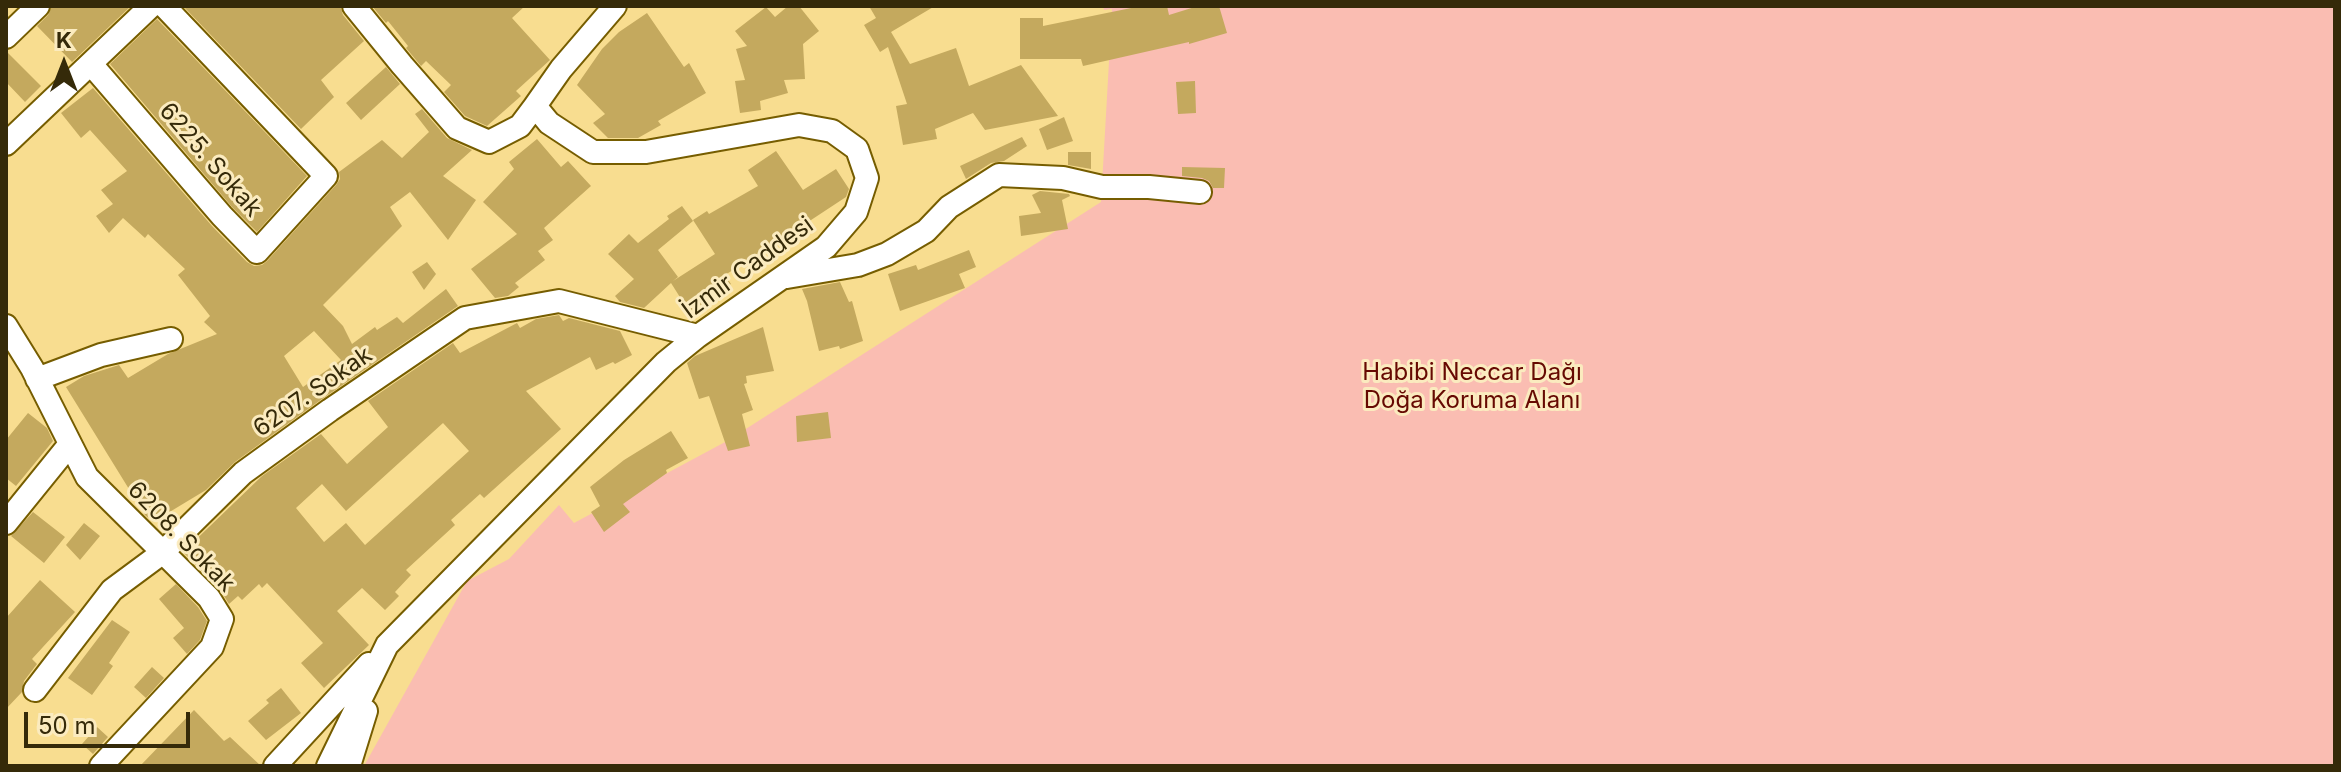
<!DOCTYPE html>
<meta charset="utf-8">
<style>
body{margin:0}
#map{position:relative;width:2341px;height:772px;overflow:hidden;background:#f8dd90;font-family:Inter,sans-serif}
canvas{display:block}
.frame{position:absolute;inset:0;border:8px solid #352a09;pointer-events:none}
.north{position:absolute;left:24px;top:24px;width:80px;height:80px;-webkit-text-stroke:6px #fbebbf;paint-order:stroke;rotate:0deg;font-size:22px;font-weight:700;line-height:32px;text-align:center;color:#352a09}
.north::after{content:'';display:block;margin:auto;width:28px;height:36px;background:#352a09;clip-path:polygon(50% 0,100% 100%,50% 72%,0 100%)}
.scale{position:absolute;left:24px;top:712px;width:166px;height:36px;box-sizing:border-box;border:4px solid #352a09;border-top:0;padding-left:10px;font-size:24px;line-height:28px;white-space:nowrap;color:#352a09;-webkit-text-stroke:6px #fbebbf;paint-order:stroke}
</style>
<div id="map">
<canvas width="2341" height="772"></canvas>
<div class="frame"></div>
<div class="north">K</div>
<div class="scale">50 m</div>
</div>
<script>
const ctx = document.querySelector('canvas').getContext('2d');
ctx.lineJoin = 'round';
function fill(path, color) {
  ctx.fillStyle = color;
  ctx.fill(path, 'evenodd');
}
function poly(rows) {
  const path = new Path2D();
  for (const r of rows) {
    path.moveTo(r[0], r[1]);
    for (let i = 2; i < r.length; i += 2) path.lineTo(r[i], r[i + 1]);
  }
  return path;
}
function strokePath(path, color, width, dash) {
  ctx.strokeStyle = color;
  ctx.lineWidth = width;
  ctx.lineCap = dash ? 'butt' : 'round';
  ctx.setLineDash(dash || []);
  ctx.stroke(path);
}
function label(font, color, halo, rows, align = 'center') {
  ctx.font = font + ' Inter,sans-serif';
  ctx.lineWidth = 6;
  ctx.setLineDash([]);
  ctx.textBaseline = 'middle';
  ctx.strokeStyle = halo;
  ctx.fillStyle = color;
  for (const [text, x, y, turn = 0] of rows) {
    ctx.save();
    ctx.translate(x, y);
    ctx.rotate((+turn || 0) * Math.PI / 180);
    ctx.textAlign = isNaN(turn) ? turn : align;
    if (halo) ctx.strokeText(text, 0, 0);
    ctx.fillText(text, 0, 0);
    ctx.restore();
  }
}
fill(poly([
 [1103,6,2335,6,2335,766,364,766,467,581,509,559,559,505,574,523,727,441,1101,202,1112,9,1104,10]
]), '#fabdb2');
fill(poly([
 [52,6,131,6,72,62,37,26,48,15],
 [183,6,340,6,343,15,364,41,321,80,334,97,301,129],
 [372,6,525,6,512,18,550,60,516,91,521,96,487,126,465,116,444,92,451,85,426,61,421,66,406,48,408,46,388,21,386,23],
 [788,6,799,6,819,31,803,44,805,79,784,80,788,93,760,101,761,110,740,113,735,81,745,80,736,49,747,46,735,31,766,7,775,17],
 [869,6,935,6,891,32,910,64,956,48,969,86,1021,65,1058,116,985,130,973,113,935,129,937,139,903,145,896,106,907,104,888,47,880,52,864,25,876,18],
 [1141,6,1167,6,1169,15,1198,6,1219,6,1227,33,1189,44,1189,42,1083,66,1081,59,1020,59,1020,18,1043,18,1043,26],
 [647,13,684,67,689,63,706,93,658,121,661,125,638,138,608,138,593,123,605,114,577,85,602,49,619,32],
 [157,19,307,176,257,232,232,207,110,64],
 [6,51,41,86,25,102,6,82],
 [386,67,400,84,361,120,346,103],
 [1195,81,1196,113,1178,114,1176,82],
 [93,88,212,226,247,262,254,266,262,265,267,261,336,185,340,179,339,172,382,140,402,158,429,132,415,114,422,109,447,138,472,150,443,176,476,200,448,240,410,192,390,207,402,226,323,305,343,326,352,344,375,327,377,330,397,317,403,323,446,289,458,306,322,399,235,462,206,490,153,522,145,515,66,387,84,376,119,365,128,378,168,354,217,334,204,322,210,316,178,275,185,269,148,234,145,238,123,218,109,233,96,216,113,204,101,190,127,171,90,130,81,138,61,113],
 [314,331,341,360,303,387,284,356],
 [1064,117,1073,141,1047,150,1039,129],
 [1022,137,1027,146,1004,161,991,163,966,179,960,166],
 [537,139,561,167,568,161,591,186,544,228,553,240,538,251,545,260,515,283,519,287,508,296,495,298,471,269,517,234,483,202,514,169,509,162],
 [776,151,803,190,836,169,849,189,846,197,805,224,807,227,778,245,776,243,725,275,731,284,690,313,671,283,644,308,620,302,615,296,634,279,608,254,629,234,638,243,669,219,667,216,682,206,693,221,658,250,678,277,673,281,715,254,693,220,707,211,709,214,758,186,748,170],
 [1068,152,1091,152,1091,169,1068,165],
 [1182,167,1225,168,1224,188,1213,188,1209,181,1202,178,1182,176],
 [1040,191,1069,194,1070,196,1062,200,1068,229,1021,236,1019,216,1041,213,1032,195],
 [969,250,976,267,959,274,965,288,900,311,888,274,916,265,918,270],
 [427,262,436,274,424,290,412,272],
 [840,282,849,302,852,301,863,341,840,349,839,346,819,351,807,301,802,289],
 [559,315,563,321,569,318,620,331,632,355,615,364,613,362,596,370,590,357,526,391,561,429,484,498,480,494,451,520,455,525,406,570,411,575,395,592,399,596,385,610,362,588,337,611,369,645,324,688,301,663,323,643,267,583,262,588,259,584,242,600,238,596,229,604,219,588,183,552,262,476,321,434,347,464,388,427,368,401,453,343,460,353,517,323,520,328,536,319],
 [443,423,469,451,365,545,346,523,324,542,296,508,322,484,346,511],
 [763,327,774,371,746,376,747,383,744,384,753,410,742,414,750,446,728,451,709,396,699,399,687,363,695,356],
 [828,412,831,438,797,442,796,416],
 [28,413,47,428,53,441,16,486,6,478,6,440],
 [671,431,688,458,666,470,667,473,623,504,630,512,604,532,591,512,600,506,590,487,624,460],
 [33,512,65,537,44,563,11,536],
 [84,523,100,536,80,560,66,545],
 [40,580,75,612,32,659,37,664,24,681,22,692,6,709,6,618],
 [176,584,198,607,207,621,200,640,187,654,173,638,184,628,159,599],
 [112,620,130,632,109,663,113,666,92,695,68,678],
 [152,667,164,678,146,698,134,687],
 [281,688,301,713,266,740,248,721,269,703,266,700],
 [194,710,224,741,230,737,261,766,140,766],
 [97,727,108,737,93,754,82,744]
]), '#c4a95e');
const minor = poly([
 [354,6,402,65,457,128,489,142,520,126,535,106],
 [6,37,38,6],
 [91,64,222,216,257,252,326,176,164,6],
 [6,144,151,6],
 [787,277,858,265,887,254,926,231,949,207,999,175,1063,178,1102,187,1149,187,1200,192],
 [6,326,32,368,87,477,209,598,222,619,212,647,101,766],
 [37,379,101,355,171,339],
 [6,523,70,444],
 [35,690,112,590,162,553,243,473,330,410,465,318,559,301,698,336],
 [275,766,369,664],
 [328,766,387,645,666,362,698,336,826,247,856,212,867,178,857,149,832,131,799,125,646,152,593,152,549,123,535,106,561,69,615,6],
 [349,766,366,711]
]);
strokePath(minor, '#765d00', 26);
strokePath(minor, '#fff', 22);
label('24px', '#352a09', '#fbebbf', [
 ["6225. Sokak",210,160,49],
 ["İzmir Caddesi",748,268,-36],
 ["6207. Sokak",313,392,-35],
 ["6208. Sokak",181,537,46]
]);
label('24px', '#660902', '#fbebbf', [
 ["Habibi Neccar Dağı",1472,373],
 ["Doğa Koruma Alanı",1472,401]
]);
</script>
